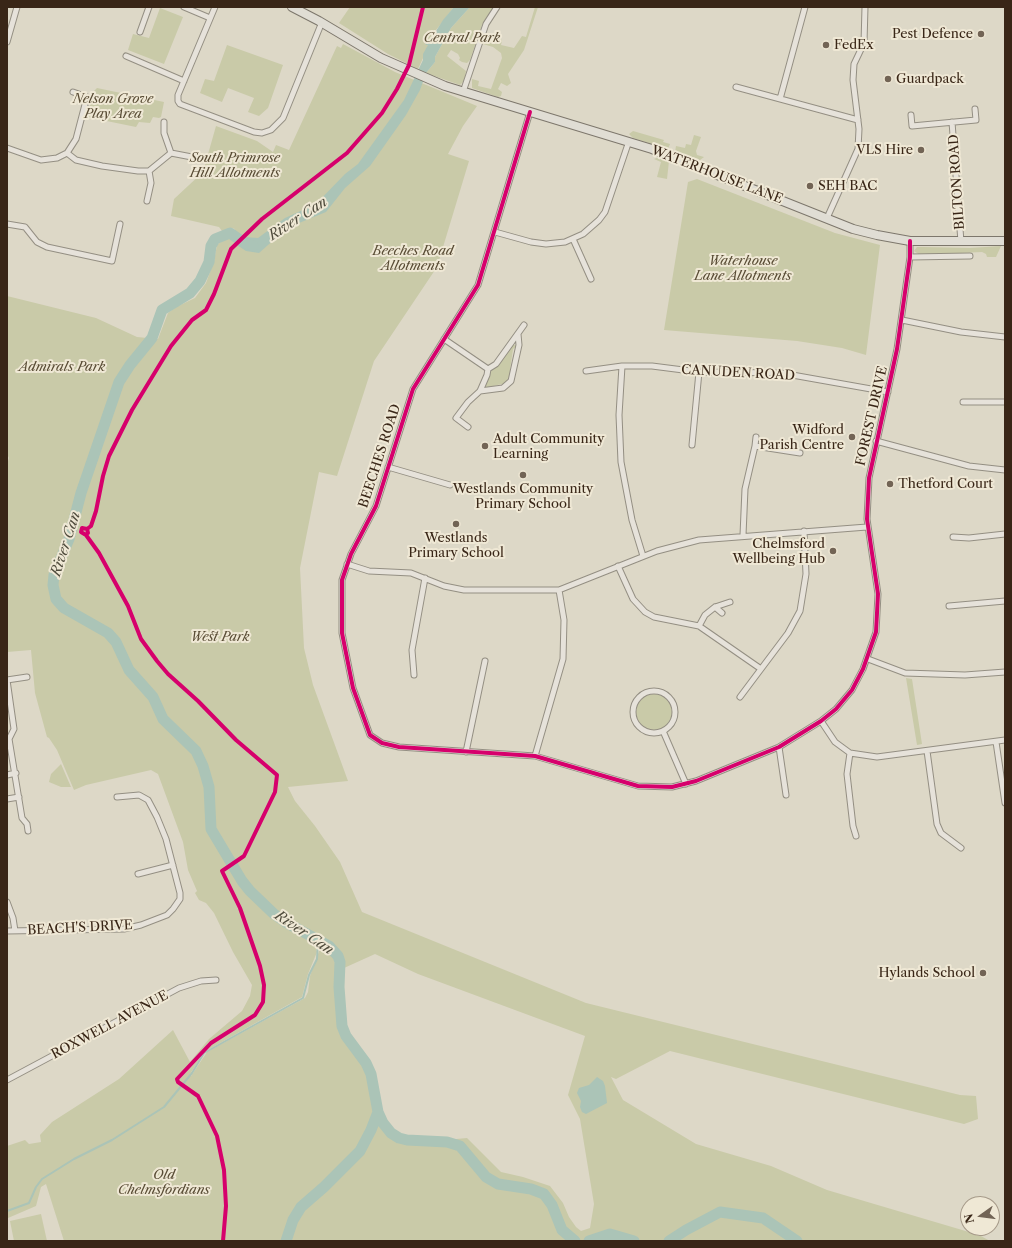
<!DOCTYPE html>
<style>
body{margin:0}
#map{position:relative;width:1012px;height:1248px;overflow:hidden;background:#ddd8c7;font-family:"Libre Caslon Text",serif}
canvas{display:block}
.frame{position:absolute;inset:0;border:8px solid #392617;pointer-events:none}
.north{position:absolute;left:960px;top:1196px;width:40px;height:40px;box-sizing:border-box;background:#efe8d5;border:1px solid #a69a89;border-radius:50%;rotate:256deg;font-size:11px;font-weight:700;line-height:16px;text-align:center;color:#392617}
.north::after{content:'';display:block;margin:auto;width:14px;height:18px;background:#726455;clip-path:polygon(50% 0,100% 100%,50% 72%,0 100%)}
</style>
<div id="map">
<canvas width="1012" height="1248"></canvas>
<div class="frame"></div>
<div class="north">N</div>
</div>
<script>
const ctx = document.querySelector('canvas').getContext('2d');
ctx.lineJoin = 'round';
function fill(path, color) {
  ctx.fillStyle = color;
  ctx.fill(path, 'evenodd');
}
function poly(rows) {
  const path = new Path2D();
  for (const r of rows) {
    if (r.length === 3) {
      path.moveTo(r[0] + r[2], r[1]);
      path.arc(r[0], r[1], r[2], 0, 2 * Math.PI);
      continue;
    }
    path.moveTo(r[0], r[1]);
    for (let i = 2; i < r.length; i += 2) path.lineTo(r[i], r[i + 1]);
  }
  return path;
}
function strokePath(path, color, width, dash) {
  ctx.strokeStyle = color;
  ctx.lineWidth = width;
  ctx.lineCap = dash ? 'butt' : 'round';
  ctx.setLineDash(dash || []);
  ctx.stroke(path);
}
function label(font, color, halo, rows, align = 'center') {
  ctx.font = font + ' "Libre Caslon Text",serif';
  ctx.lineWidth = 4;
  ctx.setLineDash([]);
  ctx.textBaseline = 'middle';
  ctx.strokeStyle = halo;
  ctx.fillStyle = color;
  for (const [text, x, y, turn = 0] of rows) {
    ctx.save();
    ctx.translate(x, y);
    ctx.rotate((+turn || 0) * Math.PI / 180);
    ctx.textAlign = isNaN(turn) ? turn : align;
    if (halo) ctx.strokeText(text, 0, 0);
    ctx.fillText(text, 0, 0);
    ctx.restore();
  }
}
fill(poly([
 [350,7,454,7,436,30,418,69,388,54,339,23],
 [470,7,494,7,482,25,470,60,467,63,462,62,459,60,460,58,458,54,451,50,447,56,466,71,464,81,460,85,426,73,435,62,435,57,451,28],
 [535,7,538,7,524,50,508,74,511,83,507,86,501,83,498,89,502,92,501,96,498,97,472,88,472,79,479,81,478,86,491,89,502,58,501,53,493,47,483,44,485,37,487,38,486,41,497,44,499,39,502,40,501,45,514,48,522,36,526,37],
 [160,8,183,17,164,64,128,50,133,34,149,38],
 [343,44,395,72,477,106,463,126,448,154,469,161,437,267,374,361,337,476,319,472,300,568,304,648,313,685,348,781,288,787,295,801,315,826,340,862,362,912,586,1003,960,1095,976,1096,978,1119,964,1124,670,1051,616,1079,611,1077,623,1100,696,1144,771,1166,827,1190,979,1235,990,1241,64,1241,46,1184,41,1187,36,1206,8,1218,7,1146,25,1140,29,1144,41,1142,40,1135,52,1122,119,1079,173,1030,190,1062,209,1039,242,1011,250,996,252,985,233,952,214,913,206,903,199,900,195,893,197,891,188,870,183,842,158,774,151,770,86,785,74,790,57,750,49,738,47,737,35,693,31,650,7,652,7,464,9,458,7,454,7,296,96,318,137,337,158,339,168,313,176,307,195,298,206,283,214,261,217,245,235,229,231,228,222,231,219,227,171,216,174,199,203,172,216,126,257,141,273,152,276,145,289,150,337,46,341,48],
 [318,938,332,944,340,952,344,962,344,967,336,968,333,955,321,946,310,976,308,992,305,998,207,1052,191,1076,190,1074,204,1052,302,997,308,974,317,952,315,944],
 [375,954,418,974,585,1036,568,1095,580,1119,594,1204,590,1228,581,1231,576,1227,569,1217,563,1203,550,1186,523,1177,501,1172,467,1138,446,1140,406,1138,400,1135,384,1122,373,1071,368,1060,348,1033,343,1003,344,968],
 [227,45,283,65,268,108,259,116,248,112,254,98,228,88,222,102,200,93,205,79,214,81],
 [97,88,164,102,161,117,159,118,153,117,150,123,139,122,136,127,87,117,93,92],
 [633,131,664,140,663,142,670,144,668,149,633,138,629,134],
 [694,135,701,137,696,151,697,155,704,157,700,160,675,152,676,146,685,148,686,144,691,145],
 [659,157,669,161,667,179,657,177,661,162,654,159],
 [697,179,835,233,880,245,866,355,842,348,797,341,664,330,688,182],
 [1001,246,996,257,987,257,986,254,982,252,920,255,914,251,917,247,922,247,970,248],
 [512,344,517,346,513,349,510,370,511,374,504,385,501,384,490,387,489,389,486,388,485,384,491,371,496,367],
 [906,678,912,679,922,744,917,745],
 [654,712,18],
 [61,764,71,787,61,787,49,782,51,774],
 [41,1214,47,1241,14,1241,10,1221]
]), '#c9caa8');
fill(poly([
 [454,7,470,7,451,28,435,57,435,62,426,73,420,90,406,115,370,166,345,188,326,212,299,223,277,237,259,253,246,251,237,245,244,237,258,238,285,218,316,204,345,174,358,164,404,100,423,60,423,54,428,45,426,45,425,43,429,42,443,20],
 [597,1077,603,1081,605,1086,607,1103,586,1114,582,1112,580,1107,581,1101,577,1093,579,1088,589,1085]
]), '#abc4b7');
strokePath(poly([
 [7,1211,29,1203,36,1187,42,1179,74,1159,112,1140,164,1107,192,1073,204,1053,303,998,309,975,317,959,318,941]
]), '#abc4b7', 2);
strokePath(poly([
 [253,246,243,242,230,233,215,239,211,246,209,262,200,281,190,293,162,310,152,338,130,365,119,382,81,493,69,539,54,575,53,585,56,599,64,608,108,633,116,642,129,670,153,697,163,719,196,751,203,766,209,787,211,829,242,881,250,891,274,914,287,923,329,946,338,956,340,962,339,987,342,1026,346,1036,366,1063,371,1074,378,1112,371,1130,360,1151,324,1187,301,1207,293,1220,286,1241],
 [378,1112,383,1123,391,1133,399,1138,407,1140,447,1142,460,1146,486,1177,498,1184,531,1189,544,1194,552,1205,562,1230,575,1241],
 [589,1241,610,1234,634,1241],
 [669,1241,686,1230,720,1212,763,1218,797,1241]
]), '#abc4b7', 11);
const minor = poly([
 [184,7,210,18],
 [215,7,178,95,178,101,180,104,254,132,262,133,271,130,283,118,322,22],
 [140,32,149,7],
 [7,42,17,7],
 [126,56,184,81],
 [736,87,858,120],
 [463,92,486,24,497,7],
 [780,99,805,7],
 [530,112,478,285,413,389,376,506,351,554,342,580,342,633,353,688,370,735,382,743,399,747,535,756,638,786,672,787,696,781,779,747,821,721,836,709,852,690,863,669,876,632,878,594,867,519,869,478,897,349,910,257,910,241],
 [911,115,912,126,976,120,975,109],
 [952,122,961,242],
 [7,148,41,160,57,158,67,153,76,139,87,97,73,92],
 [67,153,76,160,102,166,138,171,149,171,171,153,164,133,164,122],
 [171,153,197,158],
 [147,201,151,183,149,171],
 [827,218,858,149,859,129,853,80,854,64,864,43,865,7],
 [7,224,25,227,37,242,47,247,112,261,120,224],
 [495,232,531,242,546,244,565,242,583,234,599,220,605,212,629,141],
 [573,239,591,279],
 [910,257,970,256],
 [902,320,961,332,1005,337],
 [444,339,488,369],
 [622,366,619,415,621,462,632,520,643,556],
 [586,371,622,366,652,366,699,372,781,373,888,392],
 [480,391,503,388,511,381,519,345,518,334],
 [963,402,1005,402],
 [468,427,456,418,468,402,480,391,487,375,488,369,496,364,524,325],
 [876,441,969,466,1005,470],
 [692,445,699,372],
 [755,446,756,437],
 [388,467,450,485],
 [743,535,745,489,755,446,800,453],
 [953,537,969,538,1005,534],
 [347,564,369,571,411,573,444,586,464,590,559,590,657,551,699,540,867,527],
 [618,566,633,599,645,612,654,617,699,626,761,669],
 [949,606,1005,601],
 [715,607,722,613],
 [699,626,705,615,715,607,730,602],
 [868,659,905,673,965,675,1005,672],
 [414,675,412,650,425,578],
 [7,680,27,677],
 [654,712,21],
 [740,697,788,633,800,611,806,574,804,531],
 [821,721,835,742,850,753,877,757,1005,740],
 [663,731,686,784],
 [7,739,9,739,14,729,7,680],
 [9,739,22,818,27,824,28,831],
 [996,742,1005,803],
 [779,747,786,795],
 [927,751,937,824,941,833,961,848],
 [466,752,485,661],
 [850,753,847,774,853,826,856,836],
 [535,756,563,659,564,620,559,590],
 [7,775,16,773],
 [7,799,19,797],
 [138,874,173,865],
 [7,902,13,918,15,931],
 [7,931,124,929,141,925,167,915,173,909,180,899,180,893,166,839,157,817,148,800,139,795,117,797],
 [7,1080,179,988,201,981,216,980]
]);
const primary = poly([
 [292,7,319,21,381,58,445,86,652,149,853,229,877,235,910,241,1005,241]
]);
strokePath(minor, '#948f83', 7);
strokePath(primary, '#7d776c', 10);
strokePath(minor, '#e6e2da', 5);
strokePath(primary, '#e0ddd4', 8);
strokePath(poly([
 [530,112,478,285,413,389,376,506,351,554,342,580,342,633,353,688,370,735,382,743,399,747,535,756,638,786,672,787,696,781,779,747,821,721,836,709,852,690,863,669,876,632,878,594,867,519,869,478,897,349,910,257,910,241],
 [87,529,82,528,81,532,86,535,99,553,128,606,141,639,157,661,168,674,198,701,236,740,277,775,275,792,244,856,222,871,240,908,260,966,264,985,263,1002,255,1015,211,1043,177,1079,178,1082,198,1096,217,1136,224,1170,226,1206,223,1241],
 [88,533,87,529,91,526,96,511,103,476,109,456,132,410,171,346,192,320,206,310,214,294,231,249,262,219,347,153,382,113,397,89,409,65,423,7]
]), '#d6006c', 4);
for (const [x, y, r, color] of [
 [981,34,4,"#726455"],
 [826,45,4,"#726455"],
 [888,79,4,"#726455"],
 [921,150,4,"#726455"],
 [810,186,4,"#726455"],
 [852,437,4,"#726455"],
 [485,446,4,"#726455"],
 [523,475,4,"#726455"],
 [890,484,4,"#726455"],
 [456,524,4,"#726455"],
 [833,551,4,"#726455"],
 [983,973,4,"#726455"]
]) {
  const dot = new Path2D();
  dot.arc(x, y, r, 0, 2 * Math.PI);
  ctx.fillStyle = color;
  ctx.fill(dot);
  strokePath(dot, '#efe8d5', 1.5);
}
label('13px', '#392617', '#efe8d5', [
 ["Pest Defence",973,34],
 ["FedEx",834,45,"left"],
 ["Guardpack",896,79,"left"],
 ["VLS Hire",913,150],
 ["SEH BAC",818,186,"left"],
 ["Widford",844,430],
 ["Parish Centre",844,445],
 ["Adult Community",493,439,"left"],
 ["Learning",493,454,"left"],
 ["Thetford Court",898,484,"left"],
 ["Westlands Community",523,489,"center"],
 ["Primary School",523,504,"center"],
 ["Westlands",456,538,"center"],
 ["Primary School",456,553,"center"],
 ["Chelmsford",825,544],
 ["Wellbeing Hub",825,559],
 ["Hylands School",975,973]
], 'right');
label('italic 13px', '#594c35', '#efe8d5', [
 ["Central Park",462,38],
 ["Nelson Grove",113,99],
 ["Play Area",113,114],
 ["South Primrose",235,158],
 ["Hill Allotments",235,173],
 ["Beeches Road",413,251],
 ["Allotments",413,266],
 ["Waterhouse",743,261],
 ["Lane Allotments",743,276],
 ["Admirals Park",62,367],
 ["West Park",220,637],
 ["Old",164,1175],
 ["Chelmsfordians",164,1190]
]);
label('13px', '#392617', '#efe8d5', [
 ["WATERHOUSE LANE",717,175,21],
 ["BILTON ROAD",957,182,-94],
 ["CANUDEN ROAD",738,373,3],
 ["FOREST DRIVE",872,416,-77],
 ["BEECHES ROAD",380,456,-72],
 ["BEACH'S DRIVE",80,928,-3],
 ["ROXWELL AVENUE",110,1025,-28]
]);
label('italic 14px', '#504c3d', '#efe8d5', [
 ["River Can",298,219,-33],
 ["River Can",66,544,-72],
 ["River Can",304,933,34]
]);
</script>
